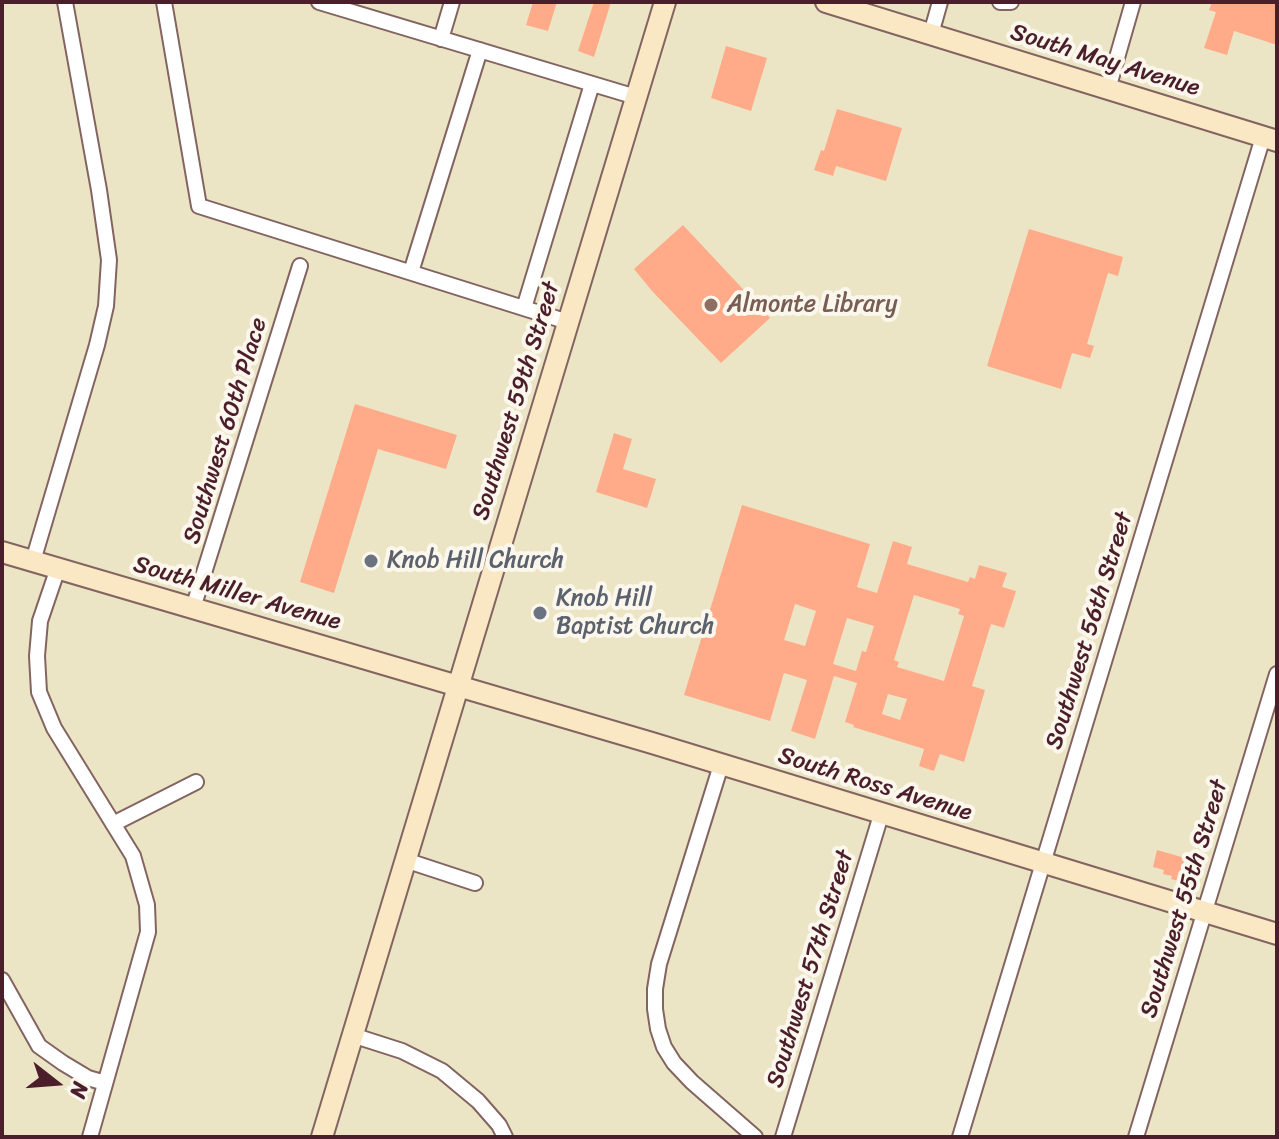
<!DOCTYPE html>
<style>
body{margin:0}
#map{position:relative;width:1279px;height:1139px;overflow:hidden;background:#ece5c5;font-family:Sriracha,sans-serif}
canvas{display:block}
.frame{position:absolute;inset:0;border:4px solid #4a1f2b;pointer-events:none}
.north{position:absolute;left:16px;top:1043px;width:80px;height:80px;-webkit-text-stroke:6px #fbf7ec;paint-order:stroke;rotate:107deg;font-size:22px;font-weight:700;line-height:32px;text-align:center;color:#4a1f2b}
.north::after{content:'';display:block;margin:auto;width:28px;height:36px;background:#4a1f2b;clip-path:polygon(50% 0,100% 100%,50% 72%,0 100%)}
</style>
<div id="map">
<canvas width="1279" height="1139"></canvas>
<div class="frame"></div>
<div class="north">N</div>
</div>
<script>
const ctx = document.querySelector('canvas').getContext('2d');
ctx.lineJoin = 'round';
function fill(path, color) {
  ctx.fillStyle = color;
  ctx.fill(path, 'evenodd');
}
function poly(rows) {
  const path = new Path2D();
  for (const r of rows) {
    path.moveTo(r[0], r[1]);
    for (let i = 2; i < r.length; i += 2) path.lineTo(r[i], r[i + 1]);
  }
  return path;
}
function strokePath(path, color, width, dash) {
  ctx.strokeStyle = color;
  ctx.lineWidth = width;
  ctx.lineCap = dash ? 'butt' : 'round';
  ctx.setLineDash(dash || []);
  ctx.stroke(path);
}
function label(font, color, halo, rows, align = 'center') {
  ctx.font = font + ' Sriracha,sans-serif';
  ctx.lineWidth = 8;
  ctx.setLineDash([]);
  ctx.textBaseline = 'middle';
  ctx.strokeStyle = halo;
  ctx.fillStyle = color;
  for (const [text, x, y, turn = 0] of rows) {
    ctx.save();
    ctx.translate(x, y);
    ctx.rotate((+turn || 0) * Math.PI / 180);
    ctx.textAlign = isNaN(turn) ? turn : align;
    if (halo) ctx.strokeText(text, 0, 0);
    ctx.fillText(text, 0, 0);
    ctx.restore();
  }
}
fill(poly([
 [533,2,557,2,548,31,526,25],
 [594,2,611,2,594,57,578,51],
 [1212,2,1272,2,1277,4,1277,45,1234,31,1227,55,1204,48,1216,12,1209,10],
 [726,46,767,58,751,111,711,98],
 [837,109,902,128,886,181,836,166,833,176,814,170,821,150,824,151],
 [683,225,770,318,721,363,652,291,634,269],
 [1029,229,1123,257,1118,276,1108,273,1087,344,1094,346,1090,358,1072,353,1061,389,987,366],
 [355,404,457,435,446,469,378,449,334,593,300,582],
 [614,433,632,439,623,469,656,479,647,508,596,492],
 [742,505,870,544,857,587,877,593,893,541,912,547,907,564,968,582,970,577,975,579,979,565,1007,573,1002,587,1016,591,1004,628,991,624,972,686,985,690,964,762,940,754,934,771,919,766,924,749,853,727,854,725,845,722,857,683,834,676,815,739,791,731,807,680,784,673,770,721,684,695],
 [914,595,960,609,958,614,964,616,944,681,897,667,899,662,894,660],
 [795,604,816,611,805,646,784,640],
 [847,618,874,626,866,652,862,651,856,671,833,664],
 [888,694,907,699,900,720,882,714],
 [1157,850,1192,860,1185,883,1171,879,1172,876,1163,874,1164,870,1153,867]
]), '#ffab89');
const street = poly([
 [164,2,199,206,568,322],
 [319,2,636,97],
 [1000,2,1011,2],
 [931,34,940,2],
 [441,39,452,2],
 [1108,89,1133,2],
 [411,272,480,50],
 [524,308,592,84],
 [33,561,97,345,106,306,109,260,99,190,65,2],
 [58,568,40,621,37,656,39,692,54,728,133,856,147,905,148,932,90,1137],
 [193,608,300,266],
 [721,765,659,964,655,989,655,1009,658,1029,664,1047,674,1063,692,1082,755,1137],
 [113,824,196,782],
 [405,860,475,883],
 [2,980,39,1046,63,1063,88,1078,105,1083],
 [352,1035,402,1051,442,1071,478,1101,499,1125,505,1137],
 [783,1137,881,815],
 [960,1137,1263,137],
 [1136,1137,1277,674]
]);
const secondary = poly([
 [826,2,1277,141],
 [2,552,652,743,1277,934],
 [322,1137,665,2]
]);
strokePath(street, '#836461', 18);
strokePath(secondary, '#836461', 24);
strokePath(street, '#fff', 14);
strokePath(secondary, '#fae7c3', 20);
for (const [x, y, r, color] of [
 [711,305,8,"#8d6e63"],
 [371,561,8,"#6b7280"],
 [540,613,8,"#6b7280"]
]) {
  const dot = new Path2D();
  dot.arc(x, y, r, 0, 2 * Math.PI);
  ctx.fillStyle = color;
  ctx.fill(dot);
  strokePath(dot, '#fbf7ec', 3);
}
label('24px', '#4a1f2b', '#fbf7ec', [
 ["South May Avenue",1105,61,17],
 ["Southwest 59th Street",517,401,-73],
 ["Southwest 60th Place",226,431,-73],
 ["South Miller Avenue",237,594,16],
 ["Southwest 56th Street",1090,631,-73],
 ["South Ross Avenue",875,785,17],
 ["Southwest 55th Street",1185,899,-73],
 ["Southwest 57th Street",811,969,-73]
]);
label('24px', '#785e54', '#fbf7ec', [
 ["Almonte Library",727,305]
], 'left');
label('24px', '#5b616d', '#fbf7ec', [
 ["Knob Hill Church",387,561],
 ["Knob Hill",556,599],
 ["Baptist Church",556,627]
], 'left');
</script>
